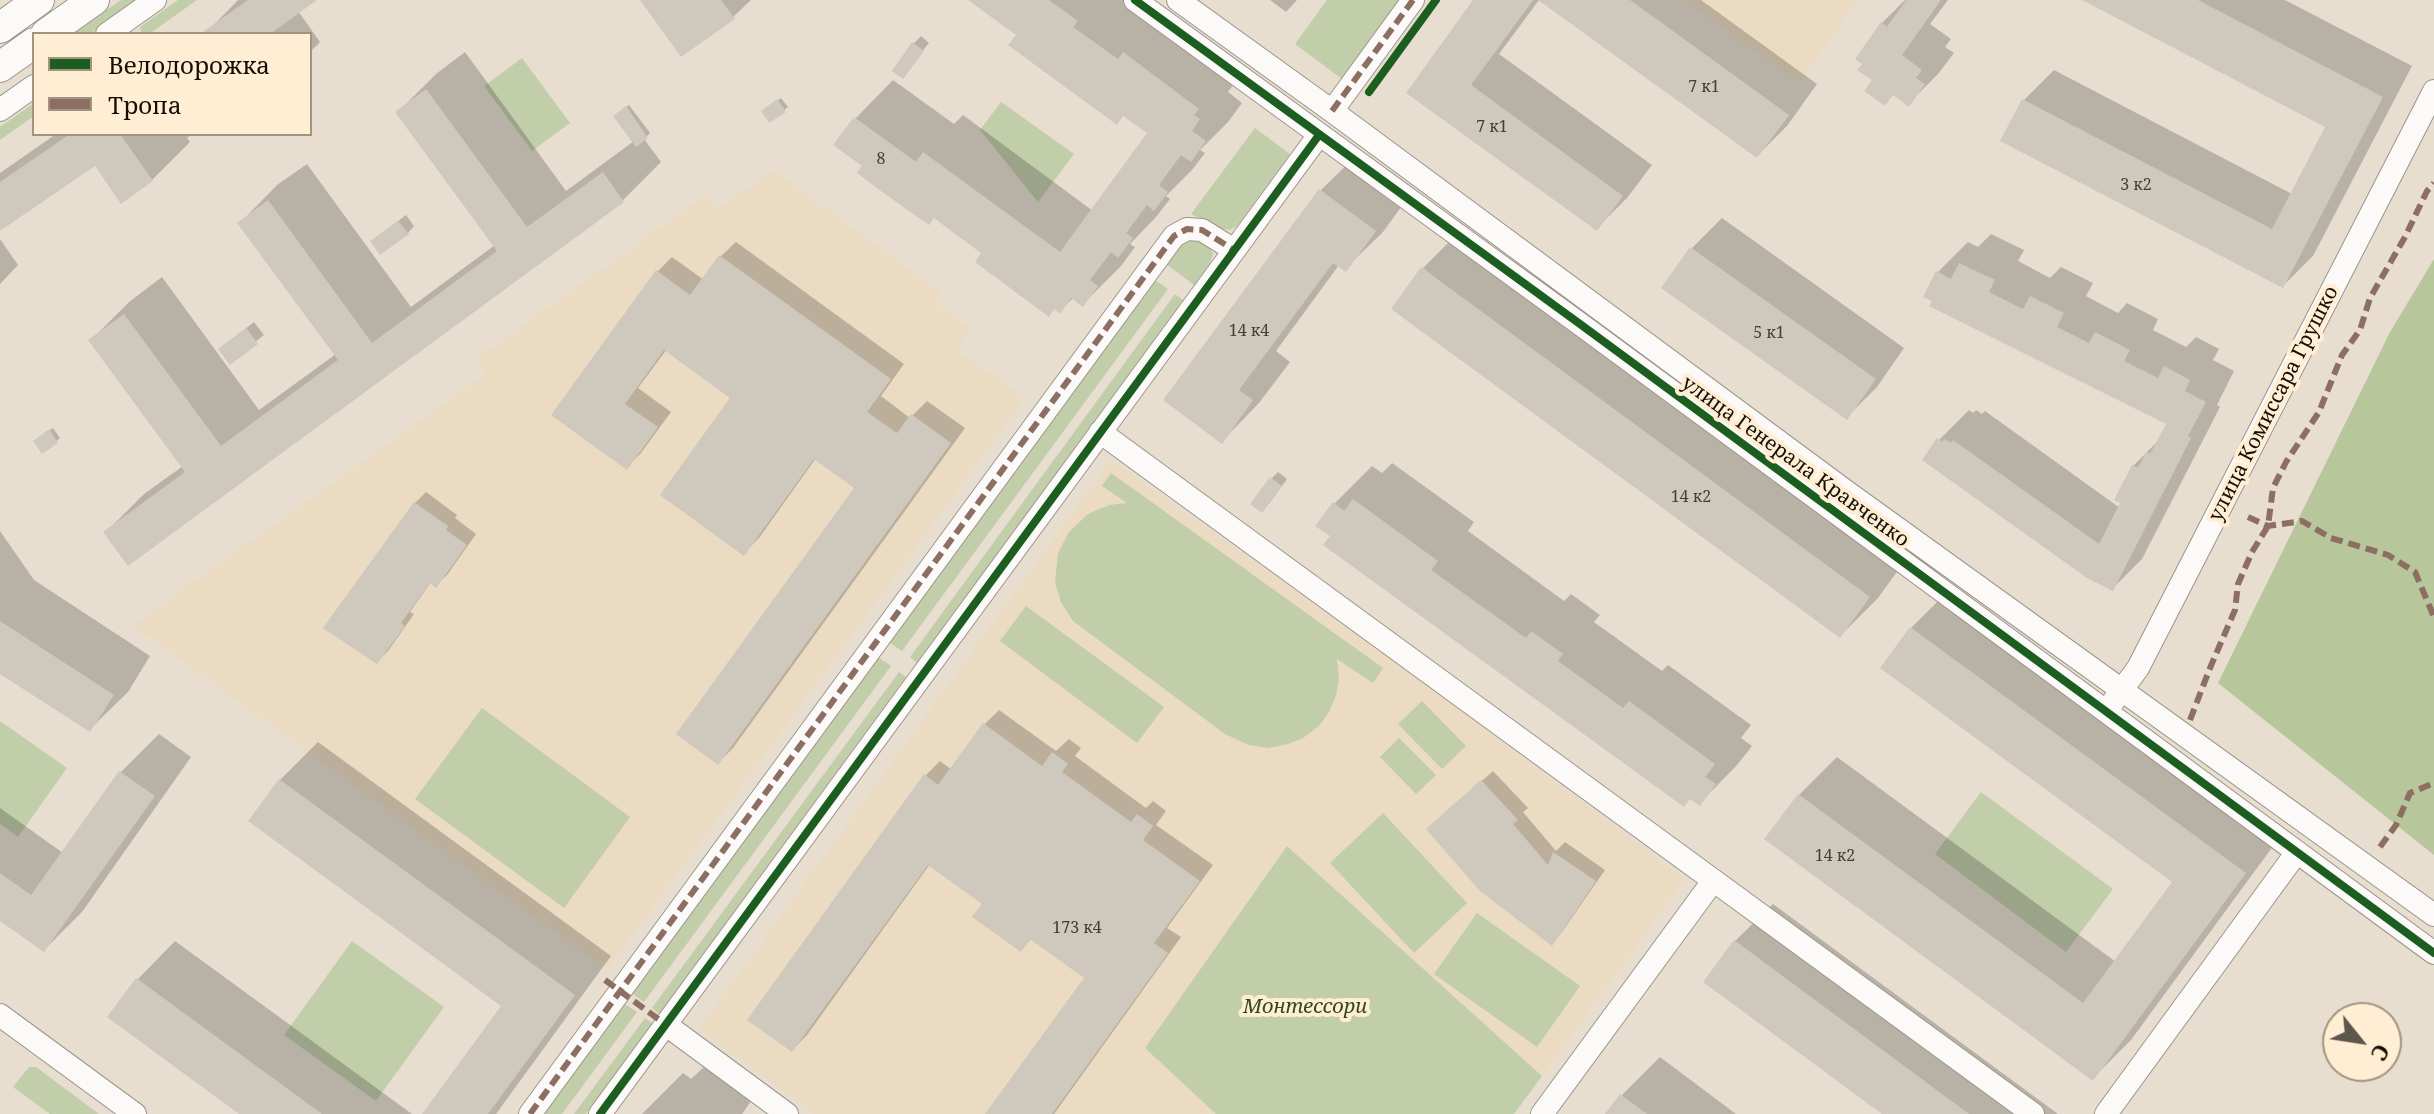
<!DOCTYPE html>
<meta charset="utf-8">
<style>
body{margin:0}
#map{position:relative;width:2434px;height:1114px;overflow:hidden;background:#e7ded0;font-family:"Noto Serif",serif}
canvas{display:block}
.legend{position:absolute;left:32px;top:32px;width:280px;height:104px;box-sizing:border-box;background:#ffeed3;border:2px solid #a19581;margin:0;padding:10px 14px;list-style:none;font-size:24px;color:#140f06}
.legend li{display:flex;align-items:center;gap:16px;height:40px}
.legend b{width:40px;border:2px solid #a19581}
.north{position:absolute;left:2322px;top:1002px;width:80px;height:80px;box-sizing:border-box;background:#ffeed3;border:2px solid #a19581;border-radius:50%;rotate:120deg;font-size:22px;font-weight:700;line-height:32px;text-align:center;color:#140f06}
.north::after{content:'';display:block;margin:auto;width:28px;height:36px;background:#5e574d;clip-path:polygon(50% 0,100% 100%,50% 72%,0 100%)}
</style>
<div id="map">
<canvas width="2434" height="1114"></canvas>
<ul class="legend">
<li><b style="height:10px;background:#1b5e20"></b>Велодорожка</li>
<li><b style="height:10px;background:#8d6e63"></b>Тропа</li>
</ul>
<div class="north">С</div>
</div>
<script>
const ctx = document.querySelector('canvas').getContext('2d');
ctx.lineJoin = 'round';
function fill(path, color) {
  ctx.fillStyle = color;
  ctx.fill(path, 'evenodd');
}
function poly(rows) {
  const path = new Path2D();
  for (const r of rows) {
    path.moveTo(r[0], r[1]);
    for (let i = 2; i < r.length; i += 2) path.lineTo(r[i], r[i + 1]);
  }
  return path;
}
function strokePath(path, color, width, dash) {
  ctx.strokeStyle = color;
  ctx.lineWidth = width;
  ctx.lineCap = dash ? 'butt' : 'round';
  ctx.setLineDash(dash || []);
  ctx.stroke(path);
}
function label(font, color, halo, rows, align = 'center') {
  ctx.font = font + ' "Noto Serif",serif';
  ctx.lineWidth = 8;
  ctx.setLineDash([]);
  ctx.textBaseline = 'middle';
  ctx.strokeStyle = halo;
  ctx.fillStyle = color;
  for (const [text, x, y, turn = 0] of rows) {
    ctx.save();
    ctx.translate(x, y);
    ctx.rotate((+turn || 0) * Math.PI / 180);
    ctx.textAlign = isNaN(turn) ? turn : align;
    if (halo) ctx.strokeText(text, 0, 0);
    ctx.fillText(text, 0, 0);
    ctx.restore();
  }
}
fill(poly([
 [1684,0,1858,0,1799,83],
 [775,171,942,293,935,303,970,329,956,350,1025,398,607,970,133,625,486,374,476,359,706,195,716,209],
 [1111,460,1405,669,1685,879,1542,1076,1287,846,1145,1048,1216,1114,814,1114,699,1029]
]), '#eadbc2');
fill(poly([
 [121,0,138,0,90,34,73,34],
 [178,0,197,0,149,34,142,34,140,27],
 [1327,0,1401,0,1342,79,1295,44],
 [522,58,570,123,532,151,484,86],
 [1001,102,1074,154,1038,202,980,130],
 [34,103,34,116,0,140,0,127],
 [1255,128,1290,154,1237,226,1230,230,1219,228,1191,214],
 [1190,237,1199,238,1208,245,1213,254,1210,263,1194,285,1166,264,1182,242],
 [1155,280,1168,289,902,651,889,642],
 [1175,294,1183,300,917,663,910,657],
 [1111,473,1383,668,1373,683,1337,659,1339,679,1336,696,1329,712,1319,726,1303,738,1288,744,1268,748,1249,745,1225,734,1073,621,1061,602,1055,582,1058,553,1069,532,1088,514,1109,505,1127,503,1102,486],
 [1026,606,1164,707,1137,743,1000,641],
 [878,657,891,666,644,1002,632,993],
 [899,672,906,677,659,1014,652,1008],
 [1422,701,1466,746,1442,769,1398,724],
 [482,708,630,817,564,908,415,799],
 [0,721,67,768,18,837,0,824],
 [1399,738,1436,775,1416,794,1380,757],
 [1981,792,2113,889,2066,952,1935,854],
 [1383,813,1467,903,1414,953,1330,863],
 [1287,846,1542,1076,1514,1114,1216,1114,1145,1048],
 [1477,913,1580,986,1537,1047,1434,974],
 [352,941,444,1007,376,1101,284,1035],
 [625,1004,637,1012,562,1114,544,1114],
 [645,1018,653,1024,586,1114,574,1114],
 [29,1067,36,1067,99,1114,50,1114,13,1087]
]), '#c2cdaa');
fill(poly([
 [2434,259,2434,855,2218,683,2390,332]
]), '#b7c69b');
fill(poly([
 [238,0,314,0,298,11,320,42,310,52,310,34,208,34,207,32],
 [643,0,751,0,733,17],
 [971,0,1126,0,1236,81,1228,92,1242,103,1228,122,1200,150,1205,153,1192,170,1166,196,1170,199,1156,217,1130,244,1135,247,1121,266,1083,304,1074,297,1060,311,836,145,856,118,893,80,954,124,963,115,1093,211,1150,133],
 [1270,0,1297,0,1286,12],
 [1476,0,1539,0,1499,54,1652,165,1627,198,1597,228,1409,92],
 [1542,0,1701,0,1817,84,1787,126,1757,156],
 [1905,0,1948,0,1930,24,1951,39,1945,47,1954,53,1938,74,1908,104,1894,94,1885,103,1875,80,1882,23],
 [2086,0,2285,0,2412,66,2313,256,2283,286,2003,140,2024,100,2054,70,2292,194,2328,126],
 [921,36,929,43,903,76,914,43],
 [465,52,566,191,634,141,618,113,629,105,650,133,644,139,661,162,623,200,128,563,106,532,144,494,183,466,91,340,129,302,162,277,259,410,336,354,240,223,277,185,307,164,411,307,495,245,398,112,436,74],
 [781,98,788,107,770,121,766,108],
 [56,134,193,134,187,138,190,142,152,180,95,163,0,229,0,173],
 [1359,153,1412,192,1383,232,1345,269,1339,265,1276,351,1290,362,1259,403,1222,441,1166,400,1321,190],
 [406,215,414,226,408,233,380,235],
 [1722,218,1904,348,1877,387,1847,417,1692,248],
 [1460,231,1907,558,1878,598,1840,636,1423,268],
 [1991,234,2024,250,2018,261,2050,278,2061,267,2093,283,2086,296,2118,313,2127,303,2158,319,2153,330,2186,347,2196,337,2219,349,2213,360,2234,371,2217,405,2220,407,2142,559,2112,589,1939,440,1969,410,1973,413,1976,410,1982,414,1985,411,2120,508,2133,466,2160,439,2168,424,1938,272,1968,242,1978,247],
 [0,239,18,265,0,284],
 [736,242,904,364,881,396,910,418,927,401,965,428,733,748,718,763,857,488,816,458,759,538,744,553,733,398,667,349,638,388,671,412,641,453,627,467,554,415,657,272,672,257,704,280,721,256],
 [254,322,264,335,230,362,228,342],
 [53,428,60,438,43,451,38,438],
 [1392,463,1474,522,1468,531,1564,601,1571,594,1600,615,1594,622,1662,671,1668,665,1751,725,1741,738,1752,746,1737,765,1700,803,1332,536,1334,504,1372,466,1382,473],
 [1278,472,1287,479,1269,504,1271,479],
 [426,492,457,515,455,518,476,534,447,575,436,585,431,582,410,612,414,614,388,651,377,662,415,503],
 [0,531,34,580,150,656,128,692,90,729,0,672],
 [1949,590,2282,834,2131,1040,2093,1078,1799,795,1837,757,2116,962,2174,882,1911,628],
 [999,710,1056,751,1069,739,1081,748,1075,756,1146,808,1153,801,1166,811,1156,825,1213,865,1167,928,1181,937,1054,1114,988,1114,1086,977,1032,938,1021,949,984,903,930,864,807,1035,792,1050,925,776,940,761,952,770,985,724],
 [159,734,191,757,82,912,44,950,0,919,0,808,63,853,121,772],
 [318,742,611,956,496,1114,425,1114,504,1006,250,820,280,780],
 [1493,771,1528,808,1523,812,1556,851,1565,842,1605,870,1562,932,1551,943,1440,818],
 [1773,904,2058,1114,1885,1114,1735,941],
 [175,941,412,1114,243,1114,110,1017,138,979],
 [1660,1057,1736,1114,1608,1114,1622,1095],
 [704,1067,718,1077,722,1073,735,1083,732,1088,751,1101,742,1114,642,1114,683,1073,691,1079]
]), '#0003');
fill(poly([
 [248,0,317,0,270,34,200,34],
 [640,0,721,0,735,19,681,57],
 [968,0,1049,0,1078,21,1073,27,1118,59,1123,52,1199,109,1194,115,1200,119,1192,131,1206,141,1191,162,1181,155,1159,185,1168,192,1154,211,1147,205,1126,233,1133,238,1118,258,1111,252,1090,280,1098,286,1083,307,1071,298,1060,314,1054,309,1049,317,975,262,981,253,934,218,929,225,885,194,857,173,862,166,833,145,854,117,916,162,923,152,1060,252,1147,133,1123,116,1117,125,1008,45,1016,35],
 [1473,0,1533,0,1471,85,1623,196,1597,231,1406,93],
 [1538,0,1630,0,1789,115,1757,158],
 [1906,0,1941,0,1902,55,1922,70,1916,78,1925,84,1909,107,1893,95,1885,106,1864,91,1872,80,1857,70,1862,64,1855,59,1881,22,1887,27],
 [2082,0,2198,0,2383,97,2283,288,2000,141,2022,99,2272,229,2325,127],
 [912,42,924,51,903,79,892,71],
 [426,89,527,227,603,172,624,202,128,566,103,532,185,472,88,340,124,314,221,446,338,360,237,223,268,200,372,343,497,251,395,112],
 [777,99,786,112,769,123,761,111],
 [626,106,648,138,636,147,613,116],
 [70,134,120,134,153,181,121,204,95,166,0,231,0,182],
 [1319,189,1376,231,1346,272,1333,263,1239,390,1253,400,1222,444,1163,400],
 [398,221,409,234,380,255,370,241],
 [1690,247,1876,379,1847,420,1661,288],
 [719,255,891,379,867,412,897,433,911,414,951,443,718,765,676,734,854,488,814,459,744,556,660,495,730,398,664,350,625,404,658,427,627,470,551,415,656,270,690,295],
 [1959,263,1995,280,1989,292,2023,309,2030,296,2064,313,2057,327,2089,343,2095,332,2130,350,2124,361,2158,378,2164,366,2190,380,2185,391,2206,402,2188,436,2191,438,2113,591,2087,578,1922,460,1937,438,1942,442,1944,439,1951,443,1953,440,2099,544,2120,503,2114,500,2132,465,2138,468,2146,452,2150,454,2166,424,1929,306,1932,301,1923,297,1936,271,1951,279],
 [1421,267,1870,597,1840,638,1391,309],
 [246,328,258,344,230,365,218,349],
 [49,429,58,443,42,454,33,441],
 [1270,477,1282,486,1262,513,1250,504],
 [1353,499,1438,561,1431,570,1526,638,1531,631,1563,654,1558,661,1623,708,1629,701,1715,764,1705,777,1716,784,1700,806,1690,799,1684,807,1323,545,1330,536,1315,526,1333,502,1344,511],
 [414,502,448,526,446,530,467,545,436,588,430,583,401,623,405,626,377,664,323,628],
 [0,621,114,695,90,732,0,674],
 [1910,627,2246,873,2093,1081,1764,839,1798,794,2083,1003,2172,882,1880,668],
 [983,723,1042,766,1052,752,1068,764,1062,772,1131,822,1137,814,1153,826,1143,840,1200,881,1154,943,1168,953,1052,1114,985,1114,1084,978,1030,939,1021,952,972,917,982,904,928,865,792,1052,747,1020,924,774,938,785],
 [119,771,155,796,44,952,0,921,0,873,31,895],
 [279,779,575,995,488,1114,422,1114,501,1006,248,821],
 [1481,780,1518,820,1513,824,1548,865,1553,852,1596,881,1552,946,1480,891,1426,829],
 [1734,940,1969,1114,1882,1114,1703,982],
 [136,978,322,1114,239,1114,107,1017],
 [1620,1094,1647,1114,1605,1114]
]), '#cfc8bd');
const street = poly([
 [1135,0,1580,324,2434,953],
 [1178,0,1332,111,1847,492,2434,915],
 [107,34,155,0],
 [0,110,34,86],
 [1332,111,1413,0],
 [1100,432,2033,1114],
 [2113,702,2138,668,2434,91],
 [0,1015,135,1114],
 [665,1024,787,1114],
 [530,1114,1174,236,1187,229,1202,230,1234,250],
 [600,1114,1319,135],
 [1542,1114,1713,881],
 [2106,1114,2297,852]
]);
const secondary = poly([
 [0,28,39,0],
 [46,34,94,0],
 [0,67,34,43]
]);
strokePath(street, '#9c958a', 24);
strokePath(secondary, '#9c958a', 32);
strokePath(street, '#fbfaf8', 22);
strokePath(secondary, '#fbfaf8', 30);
strokePath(poly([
 [1332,111,1413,0],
 [2248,517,2268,526,2302,521,2331,538,2388,555,2415,572,2434,617],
 [2190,720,2210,668,2235,610,2238,584,2252,552,2268,526,2273,488,2286,462,2319,412,2342,355,2360,330,2370,298,2405,237,2427,191,2434,183],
 [2380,847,2396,825,2410,793,2434,783],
 [605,980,665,1024],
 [530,1114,1174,236,1187,229,1202,230,1234,250]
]), '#8d6e63', 6, [12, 6]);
strokePath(poly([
 [1135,0,1580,324,2434,953],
 [1369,92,1436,0],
 [600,1114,1319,135]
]), '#1b5e20', 8);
label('16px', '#433d34', null, [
 ["7 к1",1704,87],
 ["7 к1",1492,127],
 ["8",881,159],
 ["3 к2",2136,185],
 ["14 к4",1249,331],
 ["5 к1",1769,333],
 ["14 к2",1691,497],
 ["14 к2",1835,856],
 ["173 к4",1077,928]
]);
label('20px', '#140f06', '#ffeed3', [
 ["улица Комиссара Грушко",2274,404,-63],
 ["улица Генерала Кравченко",1795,462,36]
]);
label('italic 20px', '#314818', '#ffeed3', [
 ["Монтессори",1305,1007]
]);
</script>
